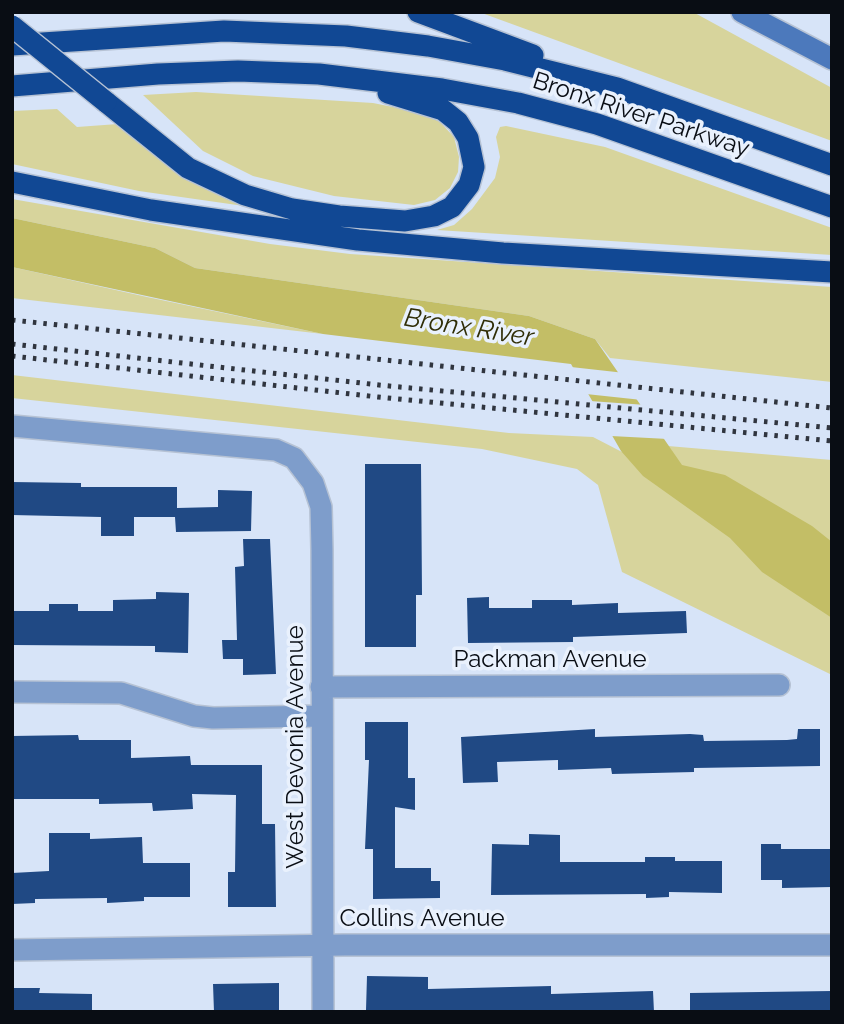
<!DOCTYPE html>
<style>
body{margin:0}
#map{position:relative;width:844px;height:1024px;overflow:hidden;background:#d7e4f8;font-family:Raleway,sans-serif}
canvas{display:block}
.frame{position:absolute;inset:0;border:14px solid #090d14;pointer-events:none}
</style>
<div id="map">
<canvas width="844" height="1024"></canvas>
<div class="frame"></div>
</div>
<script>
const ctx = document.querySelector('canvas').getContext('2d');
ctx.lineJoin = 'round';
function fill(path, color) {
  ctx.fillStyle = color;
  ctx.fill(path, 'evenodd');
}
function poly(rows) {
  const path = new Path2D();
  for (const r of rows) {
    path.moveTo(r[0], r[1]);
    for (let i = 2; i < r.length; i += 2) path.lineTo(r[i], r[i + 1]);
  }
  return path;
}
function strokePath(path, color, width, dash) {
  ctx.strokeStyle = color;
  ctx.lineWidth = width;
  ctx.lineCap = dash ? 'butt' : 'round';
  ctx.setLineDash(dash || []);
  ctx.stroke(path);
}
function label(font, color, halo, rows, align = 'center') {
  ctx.font = font + ' Raleway,sans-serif';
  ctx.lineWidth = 7;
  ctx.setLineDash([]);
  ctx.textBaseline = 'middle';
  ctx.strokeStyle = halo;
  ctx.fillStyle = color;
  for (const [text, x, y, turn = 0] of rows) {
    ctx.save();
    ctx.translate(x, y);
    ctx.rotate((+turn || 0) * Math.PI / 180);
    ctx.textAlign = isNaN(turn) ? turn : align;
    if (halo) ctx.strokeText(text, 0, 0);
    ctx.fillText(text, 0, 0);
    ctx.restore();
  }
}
fill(poly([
 [479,12,693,12,832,88,832,141],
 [196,92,373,103,423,113,440,122,454,137,459,157,458,172,450,188,435,200,414,205,334,196,253,176,203,151,143,95],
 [57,109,77,127,118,124,188,180,244,206,139,191,12,164,12,111],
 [506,126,605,147,832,228,832,255,437,230,454,225,472,209,495,178,500,157,496,137,500,127],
 [12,199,270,244,350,254,832,287,832,382,610,358,595,339,529,316,195,268,155,248,12,218],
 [12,267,147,297,323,334,12,298],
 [12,375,509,433,593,437,622,452,672,451,668,446,832,460,832,675,622,572,598,485,577,469,482,449,12,398]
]), '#d7d49c');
fill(poly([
 [12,218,155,248,195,268,529,316,595,339,682,465,725,475,812,526,832,542,832,618,762,572,730,538,643,476,621,451,571,364,323,334,12,267]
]), '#c3be66');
fill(poly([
 [571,367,625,373,642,400,586,394],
 [590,401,646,405,668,439,611,436]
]), '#d7e4f8');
fill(poly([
 [365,464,421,464,422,595,416,595,416,647,365,647],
 [12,482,81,483,81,487,177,487,177,508,218,507,218,490,252,491,251,531,176,532,175,517,134,517,134,536,101,536,101,517,12,515],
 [243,539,270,539,276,674,243,675,243,659,223,659,222,640,237,640,235,567,244,566],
 [156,592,189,593,188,653,155,652,155,646,12,645,12,611,49,611,49,604,78,604,78,611,113,611,113,600,156,599],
 [489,597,489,608,532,608,532,600,572,600,572,605,618,603,618,613,686,611,687,633,573,637,573,642,468,643,467,598],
 [365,722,408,722,408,778,415,778,415,810,395,807,395,868,431,868,431,881,440,881,440,898,373,899,373,849,365,849,369,760,365,760],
 [595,729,595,737,690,734,703,735,704,741,787,740,797,739,798,729,820,729,820,766,694,768,694,772,612,774,611,768,558,770,558,760,497,762,498,782,463,783,461,737],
 [78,735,79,740,131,740,131,758,190,756,191,765,262,765,262,824,275,824,276,907,228,907,228,872,235,872,236,795,192,794,193,809,153,811,152,803,99,804,99,799,12,799,12,736],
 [49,833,90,833,90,839,142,837,143,863,190,863,190,897,144,897,144,901,107,903,107,898,35,899,35,903,12,904,12,873,49,871],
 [529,834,560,835,560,862,645,862,645,857,675,857,675,861,722,861,722,893,669,892,669,897,646,898,646,894,491,895,492,844,529,845],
 [761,844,781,844,781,849,832,849,832,887,782,888,782,880,761,880],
 [367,976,428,977,428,989,551,986,551,994,653,991,654,1012,366,1010],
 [279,983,279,1012,214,1012,213,984],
 [12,988,40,988,39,993,92,994,92,1012,12,1012],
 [832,991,832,1012,690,1012,690,993]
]), '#204984');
const street = poly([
 [12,426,276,450,294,458,313,483,321,507,322,550,323,1012],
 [321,687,779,685],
 [12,692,121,693,194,716,213,718,322,716],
 [12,950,344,945,832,945]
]);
const secondary = poly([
 [742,12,832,59]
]);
const highway = poly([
 [418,12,533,55],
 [12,45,224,31,346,36,428,46,505,60,617,88,832,165],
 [12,86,158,74,238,71,319,74,442,89,518,103,597,124,832,207],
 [106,102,188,168,245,195,292,209,339,216,405,221,434,216,452,207,469,185,474,167,468,138,458,122,443,110,388,93],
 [12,182,151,210,358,240,503,253,832,272]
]);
strokePath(street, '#b6c2d4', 24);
strokePath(secondary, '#b6c2d4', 24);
strokePath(highway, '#b6c2d4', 24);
strokePath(street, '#7e9dcb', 21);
strokePath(secondary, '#4c79bc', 21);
strokePath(highway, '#114894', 21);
strokePath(poly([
 [12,320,832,408],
 [12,344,379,385,832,428],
 [12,356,378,397,832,441]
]), '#30353f', 5, [3.5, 7]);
const highwayBridge = poly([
 [12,26,106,102]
]);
strokePath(highwayBridge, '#b6c2d4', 24, []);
strokePath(highwayBridge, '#114894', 21);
label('24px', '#090d14', '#e9f1fd', [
 ["Bronx River Parkway",641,115,18],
 ["Packman Avenue",550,660],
 ["West Devonia Avenue",296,747,-90],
 ["Collins Avenue",422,919]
]);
label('italic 26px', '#302e07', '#e9f1fd', [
 ["Bronx River",469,328,9]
]);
</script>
